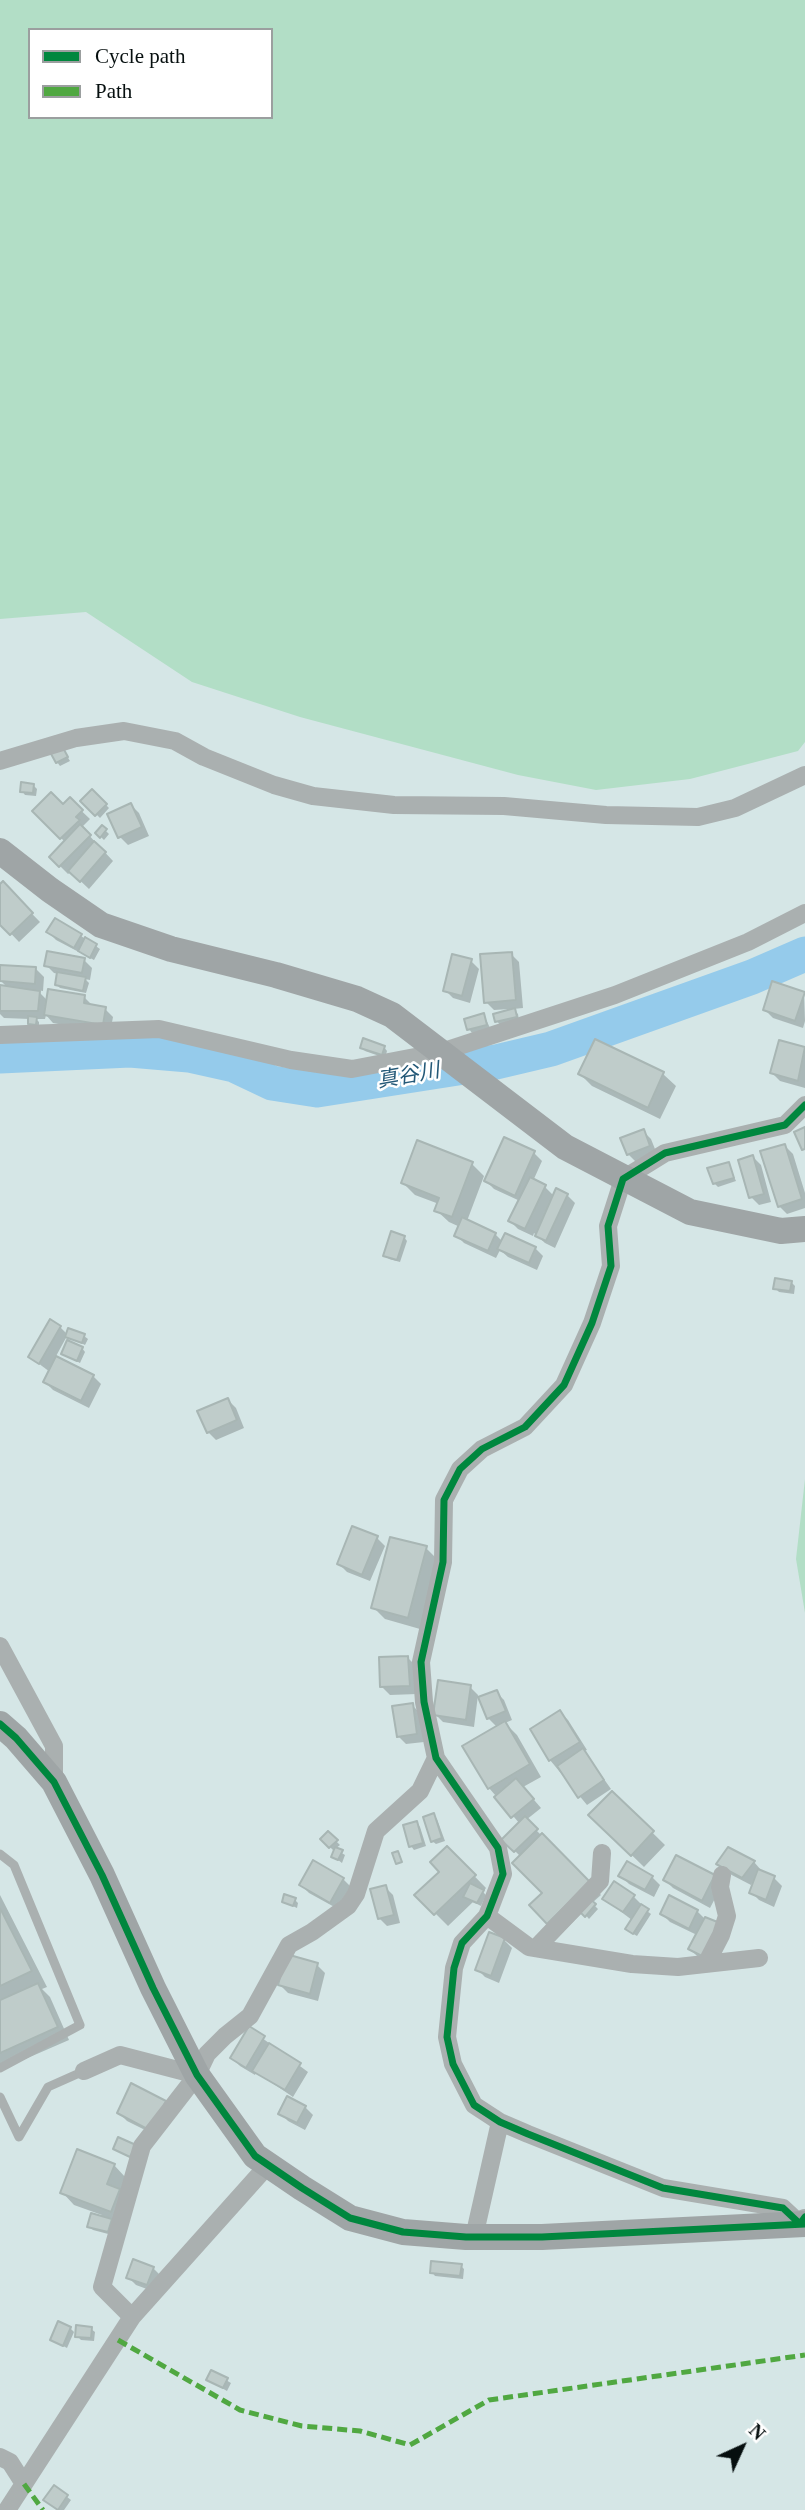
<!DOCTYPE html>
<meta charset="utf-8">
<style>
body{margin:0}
#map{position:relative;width:805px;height:2510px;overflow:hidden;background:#d5e6e6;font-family:Georgia,serif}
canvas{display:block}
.legend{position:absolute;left:28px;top:28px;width:245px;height:91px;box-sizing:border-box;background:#fff;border:2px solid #9b9f9f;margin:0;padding:9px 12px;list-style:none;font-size:21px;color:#060f0f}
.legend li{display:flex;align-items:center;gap:14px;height:35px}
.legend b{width:35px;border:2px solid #9b9f9f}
.north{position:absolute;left:707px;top:2412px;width:70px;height:70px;-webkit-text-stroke:5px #fff;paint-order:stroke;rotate:45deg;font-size:19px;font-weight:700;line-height:28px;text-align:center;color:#060f0f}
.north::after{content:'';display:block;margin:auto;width:24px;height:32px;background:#060f0f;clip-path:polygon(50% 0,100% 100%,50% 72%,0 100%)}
</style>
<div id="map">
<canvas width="805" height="2510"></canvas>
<ul class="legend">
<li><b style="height:9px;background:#00873e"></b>Cycle path</li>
<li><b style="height:9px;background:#50a841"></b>Path</li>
</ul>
<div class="north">N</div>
</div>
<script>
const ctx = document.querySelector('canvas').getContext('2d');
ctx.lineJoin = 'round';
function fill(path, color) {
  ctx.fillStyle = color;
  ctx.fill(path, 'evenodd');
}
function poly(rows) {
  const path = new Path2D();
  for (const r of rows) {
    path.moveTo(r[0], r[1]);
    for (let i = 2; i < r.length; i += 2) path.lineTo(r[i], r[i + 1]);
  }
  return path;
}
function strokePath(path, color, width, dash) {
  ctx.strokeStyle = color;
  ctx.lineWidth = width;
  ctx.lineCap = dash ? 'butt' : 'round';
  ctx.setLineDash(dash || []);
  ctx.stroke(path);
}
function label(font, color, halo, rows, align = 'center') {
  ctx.font = font + ' Georgia,"Noto Sans JP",serif';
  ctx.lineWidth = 5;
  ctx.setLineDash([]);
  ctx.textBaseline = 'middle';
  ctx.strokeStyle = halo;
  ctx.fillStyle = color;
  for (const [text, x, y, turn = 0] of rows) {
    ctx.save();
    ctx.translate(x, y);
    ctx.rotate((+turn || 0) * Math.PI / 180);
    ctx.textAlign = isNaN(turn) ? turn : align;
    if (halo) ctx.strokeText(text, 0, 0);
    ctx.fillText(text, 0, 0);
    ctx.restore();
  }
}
fill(poly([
 [0,0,805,0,805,742,798,751,690,779,596,790,518,775,300,717,192,682,86,612,0,619],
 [30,30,271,30,271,117,30,117],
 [805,1479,805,1613,796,1559]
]), '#b2dec6');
fill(poly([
 [62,748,70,761,60,766,57,762],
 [33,785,37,789,36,796,25,795,22,791],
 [92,791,109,808,100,818,83,801],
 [70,800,90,819,83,826,86,829,85,831,113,861,89,889,71,872,68,874,51,857,65,842,34,811,63,807],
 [131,805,139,813,149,836,128,845,120,837,110,815],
 [102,827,109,834,104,840,97,833],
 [3,884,40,922,19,942,0,922,0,886],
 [48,932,81,936,100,949,94,960,56,940],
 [511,954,519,962,523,1008,513,1009,518,1014,519,1020,500,1025,497,1021,510,1009,494,1010,486,1002],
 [84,960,92,968,90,980,85,979,89,983,86,993,60,988,57,985,59,974,54,973,46,965],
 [471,961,479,969,470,1003,453,998,445,990],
 [36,969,44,977,43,991,37,990,48,1001,84,997,92,1005,105,1009,113,1017,110,1033,53,1023,46,1015,45,1019,36,1019,39,1022,39,1028,30,1024,30,1019,4,1018,0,1014,0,986,7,987,0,980],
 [804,994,805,1021,803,1028,773,1018,765,1010],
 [484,1015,490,1028,472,1033,469,1029],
 [596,1041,663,1074,676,1086,660,1119,592,1086,580,1074],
 [780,1042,805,1049,805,1088,780,1081,772,1073],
 [362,1047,384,1047,387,1051,385,1058,365,1051],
 [643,1131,651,1139,657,1154,636,1162,628,1154],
 [505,1139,534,1153,542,1161,533,1181,545,1187,554,1196,567,1195,575,1203,555,1248,545,1243,534,1233,533,1236,518,1229,510,1221,520,1201,494,1189,486,1181],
 [785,1146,793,1154,805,1193,805,1208,787,1214,779,1206],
 [753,1157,761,1165,771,1202,759,1205,751,1197],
 [472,1164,484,1176,467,1221,495,1234,503,1242,535,1248,543,1256,537,1270,508,1257,500,1250,496,1258,464,1243,456,1235,460,1227,449,1222,436,1210,439,1204,415,1195,403,1183],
 [728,1164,736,1181,718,1187,714,1183],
 [404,1237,407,1241,400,1262,389,1259,385,1255],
 [791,1282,795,1286,794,1294,779,1292,775,1288],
 [60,1327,68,1335,84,1336,88,1339,85,1345,67,1336,55,1358,93,1376,101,1384,89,1408,53,1390,45,1382,50,1372,30,1357],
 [82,1348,85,1352,80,1363,63,1354],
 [228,1400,236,1408,244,1428,216,1440,208,1432],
 [377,1538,385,1546,370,1581,347,1572,339,1564],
 [426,1548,438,1560,420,1629,385,1619,373,1607],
 [408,1658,416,1666,417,1694,390,1695,382,1687],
 [470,1687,478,1695,474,1727,443,1722,435,1714],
 [496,1692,504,1700,512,1720,505,1723,517,1735,541,1777,523,1787,541,1808,526,1820,601,1895,592,1903,598,1909,589,1919,583,1912,560,1935,544,1893,521,1857,504,1840,520,1824,489,1788,497,1727,488,1718],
 [412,1705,420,1713,424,1742,406,1744,398,1736],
 [560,1712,568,1720,587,1750,584,1751,611,1789,587,1805,550,1760],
 [612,1793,665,1845,644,1867,603,1827],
 [433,1815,437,1819,445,1841,436,1844,432,1841],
 [417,1823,420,1827,426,1846,414,1850,411,1846],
 [328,1833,340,1845,335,1849,345,1855,342,1863,333,1856,335,1852,322,1839],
 [447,1848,486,1888,483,1892,486,1895,481,1906,473,1902,448,1926,417,1895,441,1872],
 [677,1857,722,1885,710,1908,673,1888,665,1880],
 [754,1862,761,1870,760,1872,774,1878,782,1886,774,1907,759,1900,751,1892,755,1879,751,1885,726,1872,718,1864],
 [621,1876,652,1877,660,1885,654,1897,629,1884],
 [343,1879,351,1887,338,1909,309,1893,301,1885],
 [385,1887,393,1895,400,1923,387,1926,379,1918],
 [0,1895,47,1987,42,1989,50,1997,69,2040,0,2070],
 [633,1896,641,1904,640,1906,651,1914,637,1936,630,1932,632,1920,604,1899],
 [295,1900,298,1903,297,1908,284,1902],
 [697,1911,704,1918,719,1924,710,1963,698,1957,690,1949,697,1935,670,1922,662,1914],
 [490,1934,504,1940,512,1948,499,1983,485,1977,477,1969],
 [317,1965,325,1973,318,2001,288,1993,280,1985],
 [250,2029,308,2072,293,2097,256,2072,255,2075,240,2066,232,2058],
 [132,2086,159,2137,127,2121,119,2113],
 [305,2107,313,2115,305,2130,288,2121,280,2113],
 [114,2165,126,2178,123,2223,108,2218,114,2224,112,2235,93,2230,89,2226,102,2215,74,2205,62,2192],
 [461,2266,464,2269,463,2279,435,2276,432,2272],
 [153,2268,161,2276,155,2292,136,2285,128,2277],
 [70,2328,74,2332,67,2348,52,2340],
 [91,2329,95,2332,94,2341,81,2340,77,2336],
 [212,2372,231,2383,227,2391,208,2380],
 [54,2487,71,2500,64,2510,59,2510,49,2503]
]), '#0003');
strokePath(poly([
 [0,1056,130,1050,189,1055,234,1065,272,1083,317,1090,496,1062,551,1049,752,977,805,954]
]), '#95cbeb', 35);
const building = poly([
 [62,746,68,757,56,763,50,752,62,746],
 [21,782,34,784,33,793,20,792,21,782],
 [92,789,107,804,95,816,80,801,92,789],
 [51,792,63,804,70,797,83,810,76,817,80,820,60,839,32,811,51,792],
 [131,803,142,827,118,838,107,814,131,803],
 [80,824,91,835,59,867,49,857,80,824],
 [102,825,107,829,100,838,95,833,102,825],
 [94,841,106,852,80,882,68,871,94,841],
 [3,881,33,913,10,935,0,925,0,884,3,881],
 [55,918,82,934,74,948,46,932,55,918],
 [85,937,97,944,90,958,78,951,85,937],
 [47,951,85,958,82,973,44,966,47,951],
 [512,952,516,1000,484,1003,480,954,512,952],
 [452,954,472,959,462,996,443,991,452,954],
 [0,965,36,967,35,984,0,981,0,965],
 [57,972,86,977,83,991,55,985,57,972],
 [772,981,805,992,795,1021,763,1010,772,981],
 [0,985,40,991,38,1011,0,1011,0,985],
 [48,989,85,995,84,1003,106,1007,103,1025,44,1015,48,989],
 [515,1008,517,1017,495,1022,493,1014,515,1008],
 [484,1013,487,1025,467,1030,464,1019,484,1013],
 [28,1016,37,1017,36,1025,28,1024,28,1016],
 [363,1038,385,1046,382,1055,360,1048,363,1038],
 [595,1039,664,1072,648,1108,578,1074,595,1039],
 [779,1040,805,1047,798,1081,770,1073,779,1040],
 [805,1127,805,1149,802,1150,794,1132,805,1127],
 [644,1129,650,1146,627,1155,620,1138,644,1129],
 [504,1137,535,1151,515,1196,484,1181,504,1137],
 [417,1140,473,1162,452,1217,434,1211,439,1198,401,1183,417,1140],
 [785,1144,802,1199,778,1207,760,1151,785,1144],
 [753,1155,764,1194,749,1198,738,1160,753,1155],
 [729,1162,734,1178,713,1184,707,1168,729,1162],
 [530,1177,546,1185,525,1229,508,1221,530,1177],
 [556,1188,568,1194,546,1241,535,1236,556,1188],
 [462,1217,496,1233,488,1251,454,1236,462,1217],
 [391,1231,405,1236,397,1260,383,1256,391,1231],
 [505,1233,536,1247,529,1263,497,1249,505,1233],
 [775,1278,792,1281,790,1291,773,1289,775,1278],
 [50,1319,61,1326,39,1364,28,1357,50,1319],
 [68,1328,85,1334,82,1343,65,1337,68,1328],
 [67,1340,83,1347,77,1361,61,1354,67,1340],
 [56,1356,94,1375,81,1401,43,1382,56,1356],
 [228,1398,237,1420,207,1433,197,1411,228,1398],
 [352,1526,378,1536,362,1575,337,1564,352,1526],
 [390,1537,427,1546,408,1618,371,1608,390,1537],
 [408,1656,410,1686,380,1687,379,1657,408,1656],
 [438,1680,471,1685,466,1720,433,1715,438,1680],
 [497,1690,506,1711,487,1719,478,1697,497,1690],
 [413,1703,417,1734,397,1737,392,1706,413,1703],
 [560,1710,580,1742,549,1761,530,1729,560,1710],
 [505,1721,530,1764,488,1789,462,1746,505,1721],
 [583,1748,604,1780,578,1798,557,1766,583,1748],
 [516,1778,534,1799,511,1818,494,1797,516,1778],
 [612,1791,654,1831,631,1856,588,1815,612,1791],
 [434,1813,442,1838,431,1842,423,1817,434,1813],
 [525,1816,538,1829,514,1852,501,1840,525,1816],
 [417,1821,423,1843,409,1847,403,1825,417,1821],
 [328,1831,338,1840,329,1848,320,1839,328,1831],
 [542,1833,590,1882,547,1924,529,1905,542,1893,512,1863,542,1833],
 [447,1846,476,1875,434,1915,414,1895,439,1872,430,1862,447,1846],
 [335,1847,343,1850,338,1860,331,1857,335,1847],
 [728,1847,755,1861,742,1878,716,1864,728,1847],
 [398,1851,402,1862,396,1864,392,1853,398,1851],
 [676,1855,715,1875,702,1901,663,1880,676,1855],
 [313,1860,344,1878,330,1903,299,1885,313,1860],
 [627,1861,653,1876,645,1890,618,1876,627,1861],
 [758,1869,775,1876,766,1900,749,1893,758,1869],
 [614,1881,635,1895,623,1912,602,1899,614,1881],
 [470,1883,484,1890,477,1903,463,1897,470,1883],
 [386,1885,394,1915,378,1919,370,1889,386,1885],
 [284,1894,296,1898,293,1906,282,1902,284,1894],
 [669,1895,698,1910,689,1929,660,1914,669,1895],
 [590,1899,596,1904,585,1917,579,1911,590,1899],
 [641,1904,649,1909,633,1934,625,1929,641,1904],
 [0,1908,32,1971,0,1986,0,1908],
 [705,1917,720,1923,702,1956,688,1949,705,1917],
 [489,1932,505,1938,491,1976,475,1970,489,1932],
 [286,1954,318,1963,310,1994,278,1985,286,1954],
 [38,1983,58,2027,0,2053,0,2000,38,1983],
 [249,2026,265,2036,246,2068,230,2058,249,2026],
 [269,2043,301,2063,285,2090,252,2071,269,2043],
 [131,2083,166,2101,151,2131,117,2113,131,2083],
 [287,2096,306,2106,297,2123,278,2114,287,2096],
 [118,2137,136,2145,130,2157,113,2149,118,2137],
 [77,2149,115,2164,107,2184,120,2189,111,2212,60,2193,77,2149],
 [91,2213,112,2219,108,2232,87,2227,91,2213],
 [133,2259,154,2267,147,2285,126,2278,133,2259],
 [431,2261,462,2264,460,2276,430,2273,431,2261],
 [58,2321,71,2327,63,2346,50,2340,58,2321],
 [76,2325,92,2327,91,2338,75,2337,76,2325],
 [211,2370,228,2378,223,2388,206,2380,211,2370],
 [54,2485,68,2495,58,2510,43,2500,54,2485]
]);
fill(building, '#bfccca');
strokePath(building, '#a8b6b4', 2);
strokePath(poly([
 [0,1854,14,1865,80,2025,0,2068],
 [0,2097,19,2137,48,2087,84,2071]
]), '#aab0b0', 9);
strokePath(poly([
 [0,761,76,738,124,731,175,741,204,757,274,785,313,796,394,805,504,806,606,815,698,817,735,808,805,775],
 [0,1035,159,1029,291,1060,352,1069,441,1052,615,995,748,942,805,913],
 [0,1646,54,1746,54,1782],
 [487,1916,529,1947,632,1964,678,1967,759,1958],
 [536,1948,600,1881,602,1853],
 [706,1964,721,1935,727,1916,720,1887,722,1875],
 [84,2071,120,2055,197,2075],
 [804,2218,800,2224,783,2208,663,2188,528,2134,500,2122,474,2105,453,2064,447,2037,454,1968,462,1943,487,1916,503,1874,498,1848,436,1758,424,1702,421,1662,443,1562,444,1500,460,1469,482,1449,525,1427,564,1385,592,1323,611,1266,608,1226,623,1179,665,1153,785,1125,805,1105],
 [474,2237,500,2122],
 [132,2317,102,2287,142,2146,197,2075,207,2054,225,2036,250,2016,289,1945,312,1932,348,1906,356,1894,376,1831,420,1791,436,1758],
 [0,2457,10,2462,24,2484],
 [7,2510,132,2317,268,2165]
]), '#aab0b0', 18);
strokePath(poly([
 [0,851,50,890,101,925,171,949,276,975,357,999,392,1015,565,1147,690,1212,781,1231,805,1229],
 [0,1724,16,1738,54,1782,102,1875,153,1988,197,2075,255,2156,302,2188,350,2218,403,2232,466,2237,542,2237,805,2224]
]), '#9fa5a6', 26);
strokePath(poly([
 [118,2340,240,2410,302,2426,360,2431,410,2445,489,2400,805,2355],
 [24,2484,43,2510]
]), '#50a841', 5, [10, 5]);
strokePath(poly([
 [805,1105,785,1125,665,1153,623,1179,608,1226,611,1266,592,1323,564,1385,525,1427,482,1449,460,1469,444,1500,443,1562,421,1662,424,1702,436,1758,498,1848,503,1874,487,1916,462,1943,454,1968,447,2037,453,2064,474,2105,500,2122,528,2134,663,2188,783,2208,800,2224,805,2217],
 [0,1724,16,1738,54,1782,102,1875,153,1988,197,2075,255,2156,302,2188,350,2218,403,2232,466,2237,542,2237,805,2224]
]), '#00873e', 7);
label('italic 21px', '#245978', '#fff', [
 ["真谷川",408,1074,-10]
]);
</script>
